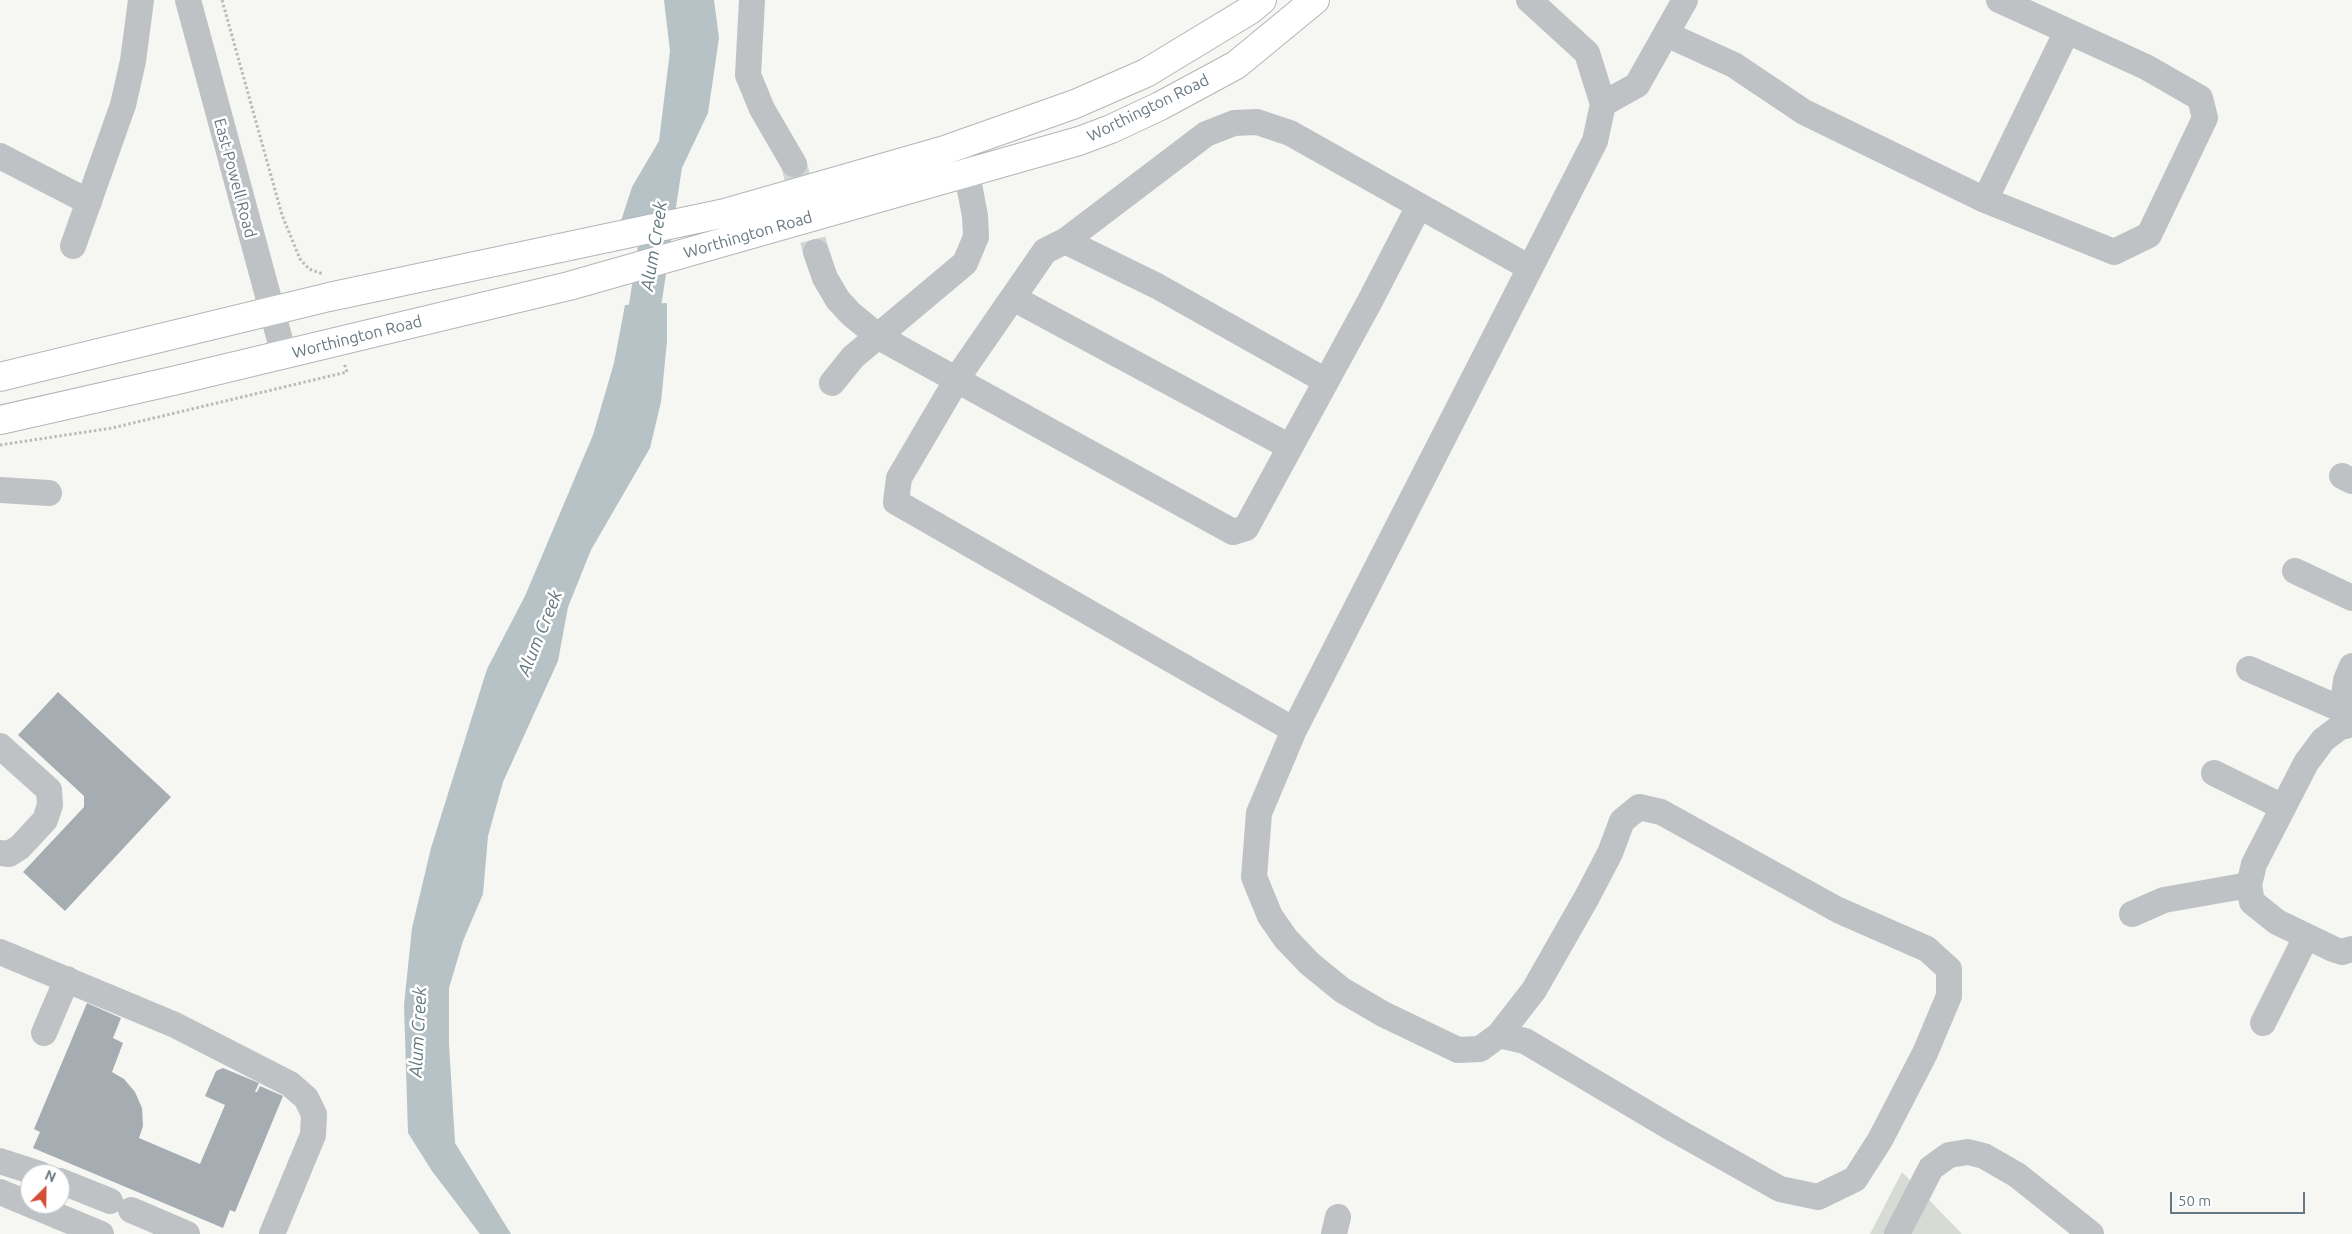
<!DOCTYPE html>
<style>
body{margin:0}
#map{position:relative;width:2352px;height:1234px;overflow:hidden;background:#f6f6f3;font-family:Ubuntu,sans-serif}
canvas{display:block}
.north{position:absolute;left:20px;top:1164px;width:50px;height:50px;box-sizing:border-box;background:#fff;border:1px solid #c3c9cd;border-radius:50%;rotate:23deg;font-size:14px;font-weight:700;line-height:20px;text-align:center;color:#687882}
.north::after{content:'';display:block;margin:auto;width:18px;height:22px;background:#d34e36;clip-path:polygon(50% 0,100% 100%,50% 72%,0 100%)}
.scale{position:absolute;left:2170px;top:1192px;width:135px;height:22px;box-sizing:border-box;border:2px solid #687882;border-top:0;padding-left:6px;font-size:15px;line-height:18px;white-space:nowrap;color:#687882;-webkit-text-stroke:4px #fff;paint-order:stroke}
</style>
<div id="map">
<canvas width="2352" height="1234"></canvas>
<div class="north">N</div>
<div class="scale">50 m</div>
</div>
<script>
const ctx = document.querySelector('canvas').getContext('2d');
ctx.lineJoin = 'round';
function fill(path, color) {
  ctx.fillStyle = color;
  ctx.fill(path, 'evenodd');
}
function poly(rows) {
  const path = new Path2D();
  for (const r of rows) {
    path.moveTo(r[0], r[1]);
    for (let i = 2; i < r.length; i += 2) path.lineTo(r[i], r[i + 1]);
  }
  return path;
}
function strokePath(path, color, width, dash) {
  ctx.strokeStyle = color;
  ctx.lineWidth = width;
  ctx.lineCap = dash ? 'butt' : 'round';
  ctx.setLineDash(dash || []);
  ctx.stroke(path);
}
function label(font, color, halo, rows, align = 'center') {
  ctx.font = font + ' Ubuntu,sans-serif';
  ctx.lineWidth = 5;
  ctx.setLineDash([]);
  ctx.textBaseline = 'middle';
  ctx.strokeStyle = halo;
  ctx.fillStyle = color;
  for (const [text, x, y, turn = 0] of rows) {
    ctx.save();
    ctx.translate(x, y);
    ctx.rotate((+turn || 0) * Math.PI / 180);
    ctx.textAlign = isNaN(turn) ? turn : align;
    if (halo) ctx.strokeText(text, 0, 0);
    ctx.fillText(text, 0, 0);
    ctx.restore();
  }
}
fill(poly([
 [1902,1172,1962,1234,1870,1234]
]), '#d6dbd3');
fill(poly([
 [664,0,714,0,719,38,708,113,681,170,673,208,621,221,632,187,659,141,670,51],
 [667,303,667,341,661,402,650,448,591,550,568,607,558,661,503,782,488,836,483,894,463,941,449,988,449,1044,455,1143,511,1234,480,1234,432,1171,408,1133,404,1005,412,928,431,848,487,669,525,596,593,435,614,363,625,305]
]), '#b6c2c5');
strokePath(poly([
 [636,347,645,306,666,166]
]), '#b6c2c5', 32);
fill(poly([
 [58,692,171,797,65,911,23,872,84,807,84,796,18,735],
 [87,1003,121,1018,113,1038,123,1043,112,1072,124,1079,135,1092,142,1108,143,1126,139,1138,200,1164,225,1105,205,1096,216,1071,223,1068,259,1083,255,1092,257,1092,260,1086,283,1096,235,1212,230,1210,223,1228,33,1148,40,1132,34,1129]
]), '#a6adb2');
strokePath(poly([
 [794,164,816,252]
]), '#d2d6d7', 26, [26, 13]);
const major = poly([
 [0,377,329,297,725,213,945,150,1075,104,1146,73,1250,10,1262,0],
 [0,420,177,380,569,286,1079,141,1111,129,1160,106,1236,65,1315,0]
]);
strokePath(major, '#b2b6b9', 30);
strokePath(poly([
 [222,0,282,215,300,259,309,269,323,274],
 [0,445,112,428,347,372,344,363]
]), '#b8bbbd', 3, [2.5, 2.5]);
strokePath(poly([
 [188,0,284,355],
 [752,0,748,75,762,109,794,164],
 [1666,34,1734,65,1804,112,1985,200,2114,252,2149,235,2205,118,2200,98,2146,67,1999,0],
 [1603,104,1637,85,1685,0],
 [0,156,89,202],
 [1985,200,2067,31],
 [1065,241,1157,286,1326,381],
 [73,246,123,105,133,61,141,0],
 [816,252,825,278,838,300,851,314,879,337,1233,532,1246,528,1370,301,1419,206],
 [1013,298,1290,447],
 [832,383,853,357,965,263,976,237,975,216,967,174,958,154],
 [2342,476,2352,481],
 [0,490,49,493],
 [2295,571,2352,598],
 [2249,669,2343,710],
 [2344,724,2323,740,2306,763,2254,864,2249,885,2252,902,2277,922,2333,949,2342,952,2352,949],
 [2346,726,2343,704,2346,680,2352,666],
 [1294,730,896,502,899,478,962,371,1045,251,1065,241,1206,134,1234,123,1257,122,1290,133,1530,268],
 [0,746,49,790,50,805,45,820,20,847,9,854,0,853],
 [2214,773,2283,807],
 [2132,914,2164,900,2249,885],
 [0,952,175,1025,290,1084,306,1098,314,1114,313,1135,272,1234],
 [2263,1023,2306,937],
 [44,1033,67,979],
 [1499,1035,1534,990,1587,897,1610,853,1622,821,1639,807,1661,812,1838,910,1927,949,1949,969,1949,996,1925,1053,1880,1140,1855,1179,1818,1197,1780,1189,1675,1130,1525,1041,1499,1035,1480,1049,1458,1050,1383,1014,1342,990,1310,964,1286,939,1270,916,1254,877,1259,813,1294,730,1595,141,1603,104,1587,53,1529,0],
 [0,1161,40,1174],
 [60,1181,110,1201],
 [0,1192,101,1234],
 [131,1210,187,1234],
 [1334,1234,1338,1217],
 [1897,1234,1931,1168,1949,1155,1968,1152,1984,1156,2017,1175,2091,1234]
]), '#bec2c5', 26);
strokePath(major, '#fff', 28);
label('16px', '#687882', '#fff', [
 ["Worthington Road",1148,108,-26],
 ["East Powell Road",235,178,75],
 ["Worthington Road",748,235,-16],
 ["Worthington Road",357,337,-14]
]);
label('italic 18px', '#63797e', '#fff', [
 ["Alum Creek",654,246,-81],
 ["Alum Creek",540,633,-68],
 ["Alum Creek",418,1032,-87]
]);
</script>
